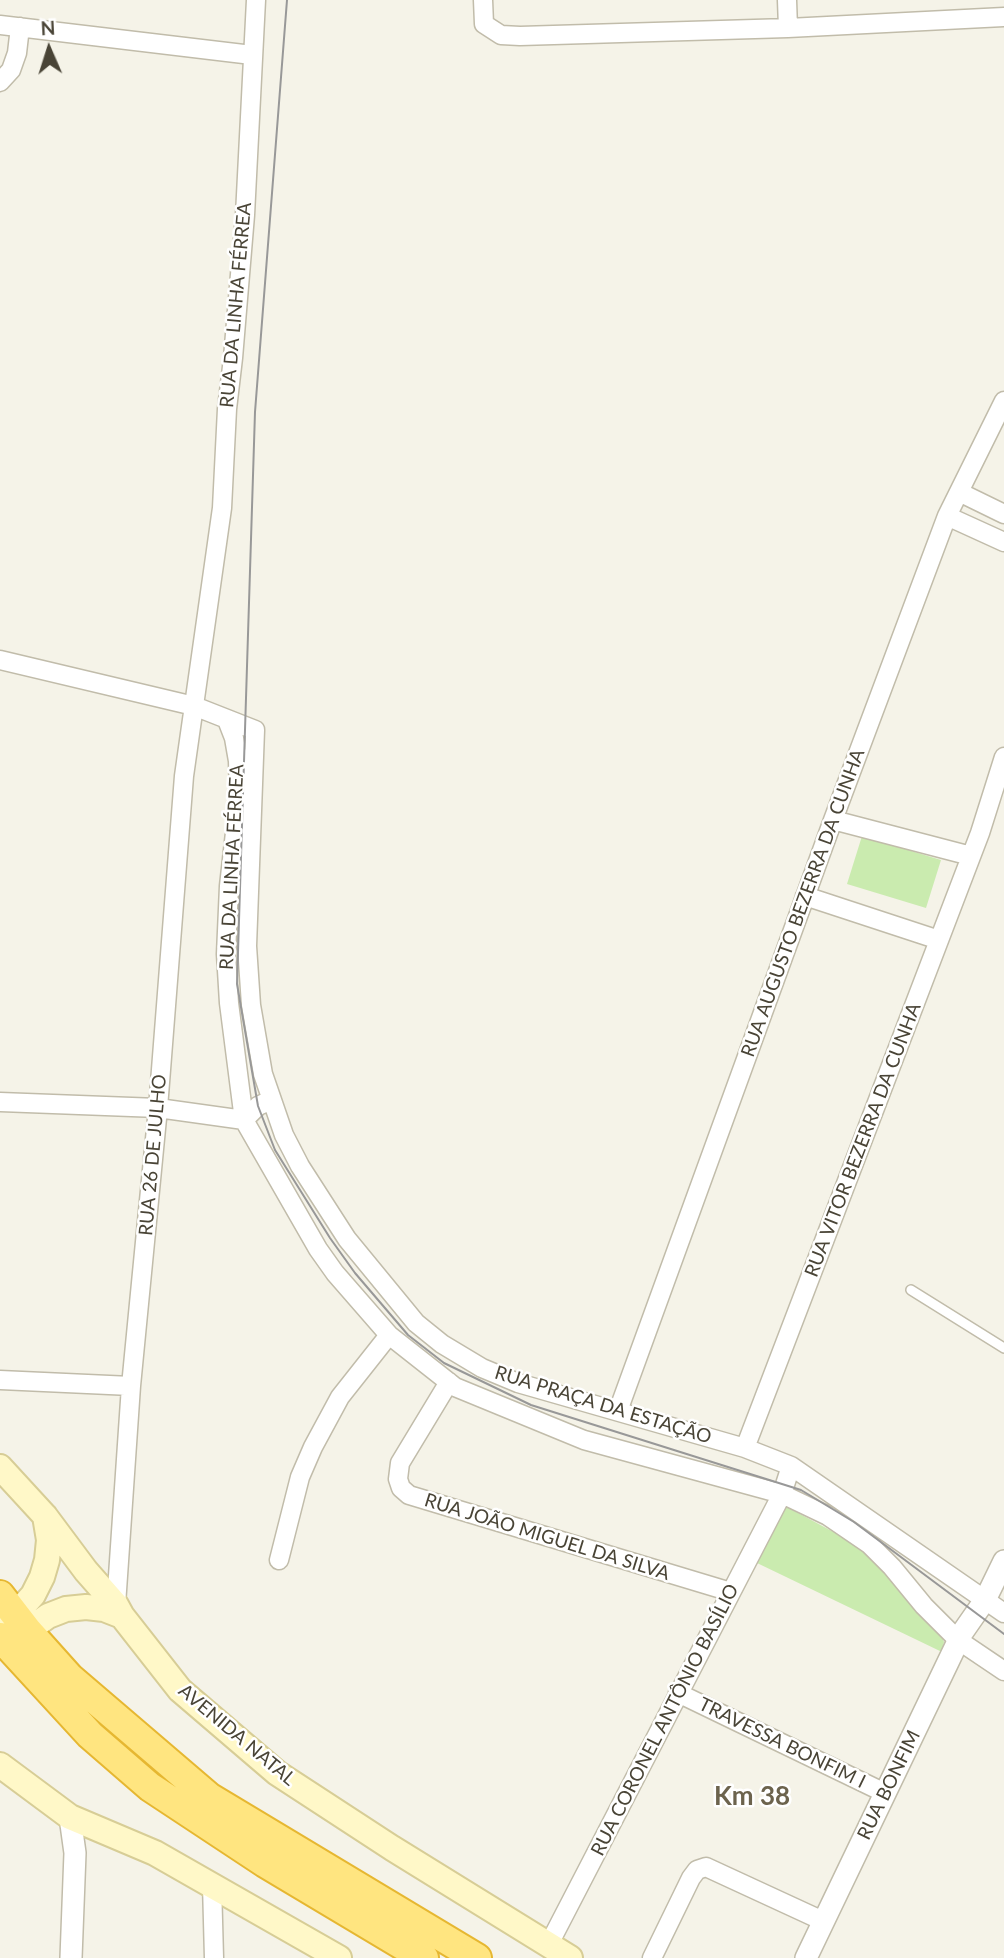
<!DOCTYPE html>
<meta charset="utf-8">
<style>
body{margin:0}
#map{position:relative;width:1004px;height:1958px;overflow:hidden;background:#f5f3e8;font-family:Lato,sans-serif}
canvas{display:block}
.north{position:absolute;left:14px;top:14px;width:70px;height:70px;-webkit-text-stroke:5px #fff;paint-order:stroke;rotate:357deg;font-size:19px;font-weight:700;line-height:28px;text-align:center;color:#494436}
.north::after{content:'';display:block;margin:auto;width:24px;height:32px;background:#494436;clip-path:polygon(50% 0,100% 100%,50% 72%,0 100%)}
</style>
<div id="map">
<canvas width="1004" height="1958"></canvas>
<div class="north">N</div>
</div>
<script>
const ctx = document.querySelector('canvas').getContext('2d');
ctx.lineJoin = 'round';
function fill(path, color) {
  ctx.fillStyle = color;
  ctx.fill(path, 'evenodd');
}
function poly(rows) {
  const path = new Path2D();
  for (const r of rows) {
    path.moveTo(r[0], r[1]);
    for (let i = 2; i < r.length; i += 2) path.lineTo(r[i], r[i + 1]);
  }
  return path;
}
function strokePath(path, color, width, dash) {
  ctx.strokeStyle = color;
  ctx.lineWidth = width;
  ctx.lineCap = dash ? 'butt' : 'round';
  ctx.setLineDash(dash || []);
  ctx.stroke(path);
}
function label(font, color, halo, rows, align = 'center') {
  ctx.font = font + ' Lato,sans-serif';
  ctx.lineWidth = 5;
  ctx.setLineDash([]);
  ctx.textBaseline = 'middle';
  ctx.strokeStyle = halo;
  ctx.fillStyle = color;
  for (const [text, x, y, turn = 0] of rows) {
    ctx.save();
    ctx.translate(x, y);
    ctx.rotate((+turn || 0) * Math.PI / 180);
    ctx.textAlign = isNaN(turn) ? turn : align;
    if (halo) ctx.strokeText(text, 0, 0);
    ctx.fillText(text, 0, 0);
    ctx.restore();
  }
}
fill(poly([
 [862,836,941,860,926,908,847,884],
 [785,1506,841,1536,873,1556,941,1633,944,1642,942,1652,757,1563]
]), '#caebaf');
const service = poly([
 [911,1290,1004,1348]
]);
const minor = poly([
 [483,0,484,24,501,35,520,36,788,28,1004,17],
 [787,0,788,28],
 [0,25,252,55],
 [0,82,11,70,17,53,20,27],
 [959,492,1004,514],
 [947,516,1004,542],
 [0,660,194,706,255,730,247,946,251,1005,263,1074,284,1135,300,1166,347,1239,416,1323,442,1344,482,1368,518,1383,745,1448,791,1466,1004,1613],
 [227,720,234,738,238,761,239,797,229,886,226,954,229,1003,244,1120,318,1249,335,1273,389,1335,455,1387,584,1440,782,1494,828,1516,869,1544,892,1567,924,1606,958,1640,1004,1671],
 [833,820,971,856],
 [805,896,939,940],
 [0,1102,158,1108,244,1120,258,1106,271,1100],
 [0,1380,131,1386],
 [449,1382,400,1463,398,1479,401,1488,409,1495,731,1592],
 [618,1411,833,820,947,516,1004,401],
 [745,1448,980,833,1004,757],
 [279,1560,300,1477,313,1447,340,1397,389,1335],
 [116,1605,131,1386,158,1108,184,776,222,508,227,409,233,358,245,215,256,0],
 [678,1693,885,1793],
 [212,1884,214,1958],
 [548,1946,782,1494,791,1466],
 [652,1958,691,1878,697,1870,706,1867,823,1921]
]);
const tertiary = poly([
 [70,1817,75,1853,71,1958],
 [806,1958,962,1633,985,1600,1004,1561]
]);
const secondary = poly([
 [0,1467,45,1516,86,1571,116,1605,122,1616,180,1690,277,1773,392,1848,570,1958],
 [0,1627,15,1615,33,1595,42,1577,47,1560,49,1540,45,1516],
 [12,1642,48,1616,66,1609,86,1607,104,1609,122,1616],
 [0,1765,70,1817,155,1853,339,1958]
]);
const trunk = poly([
 [0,1595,27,1630,70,1678,209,1797,477,1958],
 [0,1637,90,1735,150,1787,265,1863,424,1958]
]);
strokePath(service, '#c1bcaa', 12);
strokePath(minor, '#c1bcaa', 21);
strokePath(tertiary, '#c1bcaa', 24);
strokePath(secondary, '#d7cd96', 28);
strokePath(trunk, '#e6b731', 32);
strokePath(service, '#fff', 9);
strokePath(minor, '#fff', 18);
strokePath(tertiary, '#fff', 21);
strokePath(secondary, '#fff8c8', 24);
strokePath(trunk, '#ffe580', 28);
strokePath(poly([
 [287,0,255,412,237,984,258,1106,275,1150,330,1238,355,1273,408,1335,444,1363,531,1405,801,1490,854,1522,1004,1634]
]), '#989898', 2);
label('19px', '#494436', '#fff', [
 ["RUA DA LINHA FÉRREA",236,305,-85],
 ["RUA DA LINHA FÉRREA",232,867,-87],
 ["RUA AUGUSTO BEZERRA DA CUNHA",803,903,-70],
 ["RUA VITOR BEZERRA DA CUNHA",863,1140,-69],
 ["RUA 26 DE JULHO",153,1155,-85],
 ["RUA PRAÇA DA ESTAÇÃO",603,1405,17],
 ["RUA JOÃO MIGUEL DA SILVA",547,1537,17],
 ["RUA CORONEL ANTÔNIO BASÍLIO",665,1720,-63],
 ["AVENIDA NATAL",237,1735,40],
 ["TRAVESSA BONFIM I",782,1743,26],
 ["RUA BONFIM",889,1785,-64]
]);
label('bold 26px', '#6c634d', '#fff', [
 ["Km 38",752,1797]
]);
</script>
